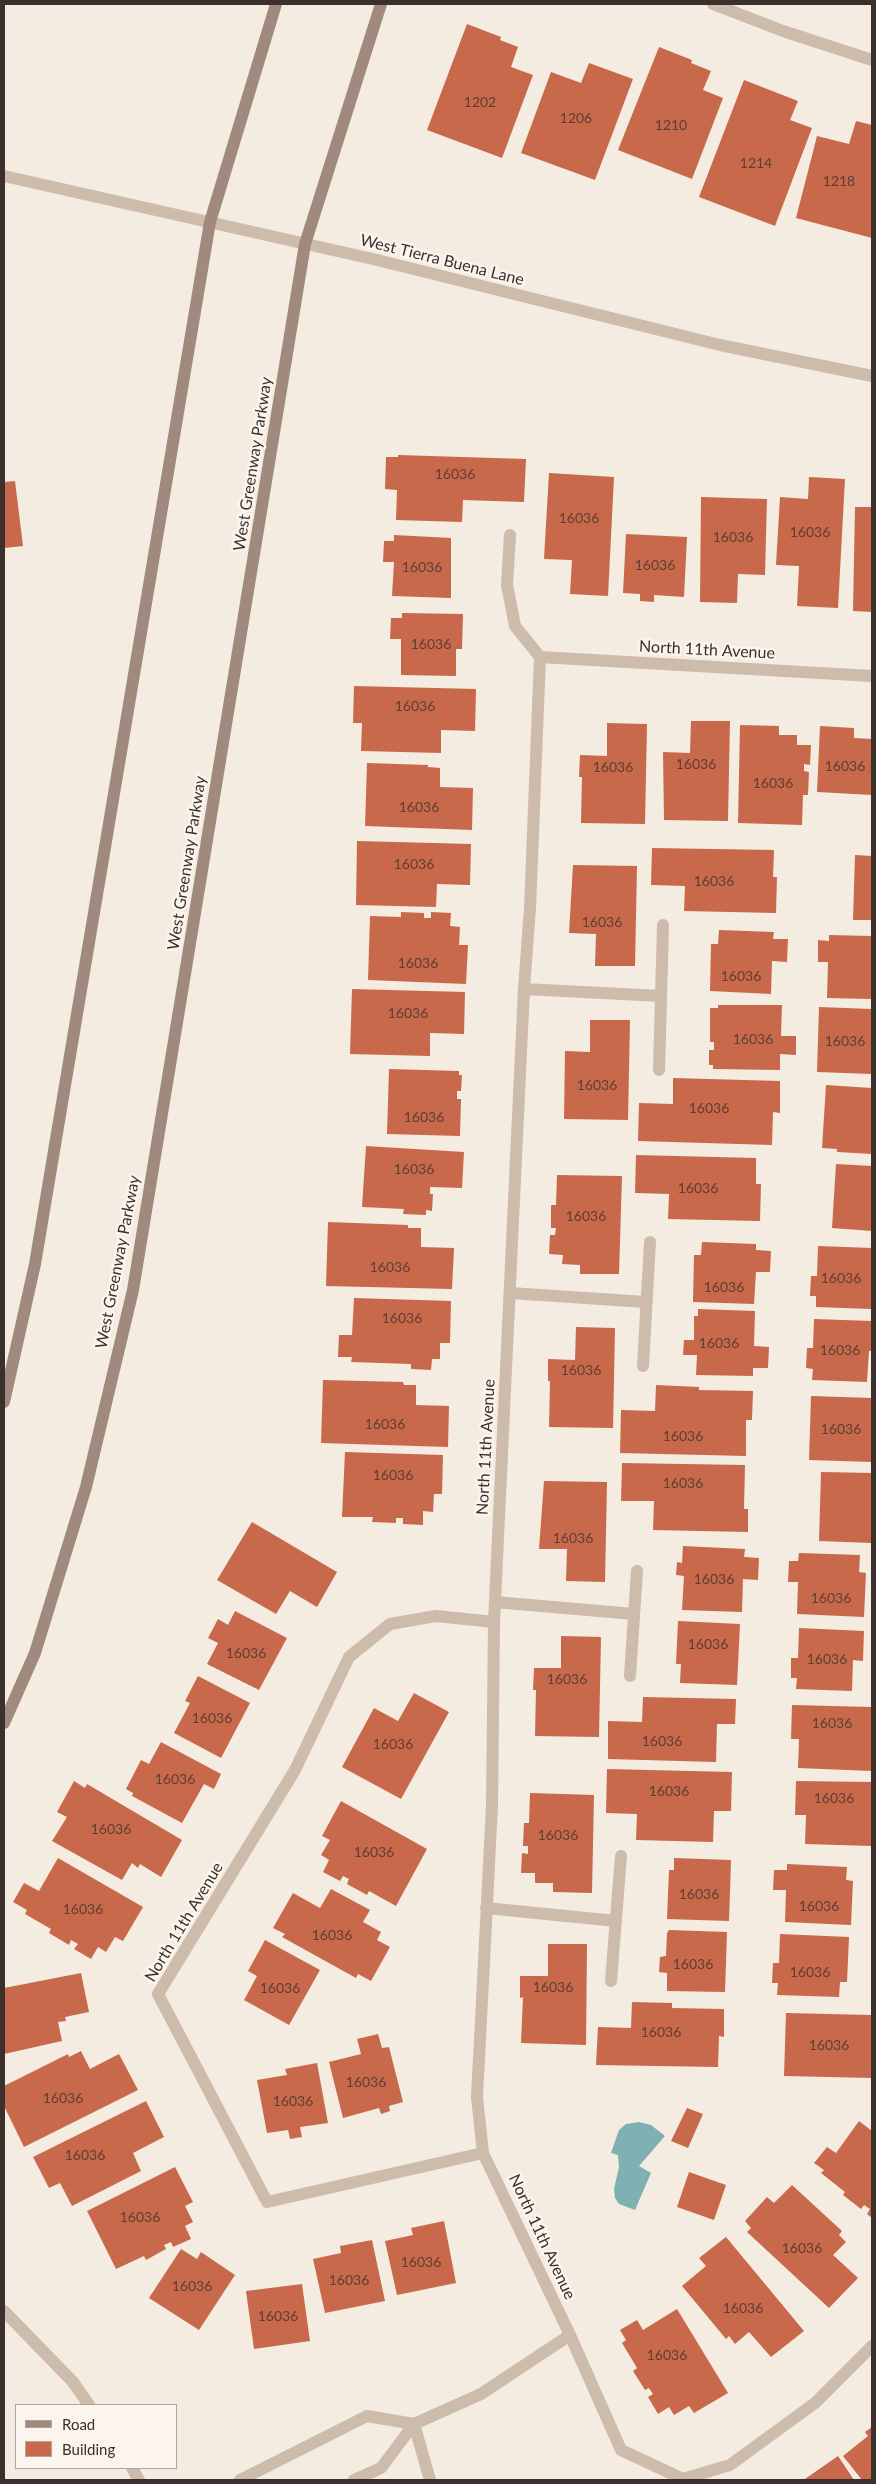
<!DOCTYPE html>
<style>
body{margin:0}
#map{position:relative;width:876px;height:2484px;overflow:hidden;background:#f4ebe1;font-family:Lato,sans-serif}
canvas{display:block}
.frame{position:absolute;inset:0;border:5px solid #3b302b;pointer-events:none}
.legend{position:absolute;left:15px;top:2404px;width:162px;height:65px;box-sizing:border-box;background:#fbf5ee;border:1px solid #aea6a0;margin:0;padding:6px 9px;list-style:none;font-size:15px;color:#3b302b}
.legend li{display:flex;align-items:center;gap:10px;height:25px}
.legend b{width:25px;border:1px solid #aea6a0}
</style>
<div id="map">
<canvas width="876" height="2484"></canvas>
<div class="frame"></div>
<ul class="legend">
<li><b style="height:6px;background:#a18a7d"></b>Road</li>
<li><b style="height:14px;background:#c8694b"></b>Building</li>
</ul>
</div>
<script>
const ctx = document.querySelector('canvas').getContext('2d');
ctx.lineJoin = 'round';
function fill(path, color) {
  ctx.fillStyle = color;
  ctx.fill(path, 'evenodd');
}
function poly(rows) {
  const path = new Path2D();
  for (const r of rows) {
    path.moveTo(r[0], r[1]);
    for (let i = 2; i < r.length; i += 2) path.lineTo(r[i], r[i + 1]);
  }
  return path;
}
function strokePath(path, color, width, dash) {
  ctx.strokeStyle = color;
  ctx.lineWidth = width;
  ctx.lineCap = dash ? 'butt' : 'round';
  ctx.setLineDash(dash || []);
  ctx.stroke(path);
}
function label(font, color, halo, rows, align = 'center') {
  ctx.font = font + ' Lato,sans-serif';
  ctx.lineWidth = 5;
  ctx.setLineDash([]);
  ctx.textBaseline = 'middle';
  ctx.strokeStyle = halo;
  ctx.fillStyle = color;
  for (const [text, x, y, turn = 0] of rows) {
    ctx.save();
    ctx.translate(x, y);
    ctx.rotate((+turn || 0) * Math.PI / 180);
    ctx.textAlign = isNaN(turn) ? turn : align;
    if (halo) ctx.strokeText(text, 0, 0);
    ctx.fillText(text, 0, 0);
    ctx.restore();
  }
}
fill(poly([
 [639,2122,651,2125,665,2136,639,2166,651,2173,635,2210,619,2204,615,2198,614,2189,619,2167,618,2155,611,2153,619,2130,626,2124]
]), '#7fb0b2');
fill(poly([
 [467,24,501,37,500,40,518,47,511,67,533,75,502,158,427,130],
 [659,47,692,60,691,63,711,71,703,90,723,98,692,179,618,150],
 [589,63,633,79,595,180,521,153,551,72,581,83],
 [744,80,798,101,790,120,812,128,775,226,699,197],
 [856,121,872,125,872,238,796,218,817,136,849,144],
 [398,455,526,459,524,502,463,500,462,522,396,520,397,490,385,489,386,457,398,457],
 [549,473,614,477,608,596,570,594,572,560,544,559],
 [809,477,845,479,838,608,797,606,799,566,776,565,780,497,808,499],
 [15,481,23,546,4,548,4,482],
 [701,497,767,499,765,575,738,574,737,603,700,602],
 [855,507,872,507,872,612,853,611],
 [626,534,687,537,684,597,654,595,654,602,640,601,640,594,623,593],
 [394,535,451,538,451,598,392,596,394,562,383,562,384,541,394,541],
 [402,613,463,614,462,649,456,649,456,676,401,675,401,639,390,639,391,618,402,618],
 [354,686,476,689,475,731,441,730,441,753,361,751,362,723,353,723],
 [691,721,730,721,728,821,664,820,663,752,690,753],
 [607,723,647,724,645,824,581,823,582,777,579,777,580,755,607,756],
 [740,725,779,726,779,735,797,735,797,745,811,745,810,765,804,764,804,771,809,772,808,795,803,795,802,825,738,823],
 [820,726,854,728,854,738,872,739,872,795,817,792],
 [367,763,428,765,428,767,440,768,440,787,473,788,472,830,365,826],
 [357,841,471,844,470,885,437,884,436,907,356,905],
 [652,848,774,850,773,877,777,877,776,913,684,911,685,886,651,885],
 [855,855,872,856,872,920,853,920],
 [573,865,637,866,635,966,595,966,596,934,569,933],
 [401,912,424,913,424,918,431,918,431,912,451,913,450,926,460,927,459,945,468,945,466,984,368,980,370,916,401,917],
 [719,930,774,932,773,939,788,939,787,962,772,961,771,994,710,991,711,944,718,944],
 [829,935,872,936,872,999,827,998,828,962,818,962,818,940,829,941],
 [352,989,465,992,464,1034,430,1033,430,1056,350,1054],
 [718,1005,782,1005,781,1036,796,1036,796,1055,780,1054,780,1070,713,1069,713,1065,709,1065,709,1050,714,1050,714,1042,710,1042,710,1008,718,1008],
 [819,1007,872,1009,872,1074,817,1072],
 [590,1020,630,1020,628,1120,564,1119,565,1051,590,1052],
 [389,1069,459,1071,459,1075,462,1075,461,1091,457,1091,457,1099,461,1099,460,1136,387,1134],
 [673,1078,780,1081,780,1113,773,1112,772,1145,638,1141,639,1103,673,1104],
 [826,1085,872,1088,872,1154,837,1152,837,1149,822,1148],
 [366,1146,464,1152,462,1188,430,1187,430,1194,433,1194,432,1211,426,1210,426,1215,403,1214,404,1209,362,1207],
 [636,1155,756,1158,756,1184,761,1184,760,1221,668,1219,669,1194,635,1193],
 [836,1164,872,1166,872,1231,832,1228],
 [557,1175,622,1176,619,1274,580,1274,580,1265,562,1264,563,1255,549,1254,550,1235,555,1235,556,1228,551,1228,551,1205,556,1205],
 [328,1222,408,1225,408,1228,421,1228,421,1247,454,1248,452,1289,326,1286],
 [702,1242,756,1244,756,1250,771,1251,770,1272,756,1272,754,1304,693,1302,694,1255,701,1255],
 [818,1246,872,1248,871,1309,816,1307,816,1296,810,1296,811,1276,817,1276],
 [354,1298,451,1301,450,1343,440,1343,440,1359,432,1359,431,1370,411,1369,411,1364,351,1362,352,1357,338,1357,339,1335,352,1335],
 [698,1309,755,1311,754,1346,769,1347,768,1368,753,1368,753,1376,696,1375,697,1355,683,1355,684,1340,694,1340,694,1316,698,1316],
 [814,1319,872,1321,872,1351,869,1351,867,1382,812,1380,813,1369,806,1368,807,1348,813,1348],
 [576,1327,615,1328,613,1428,549,1427,550,1381,548,1381,548,1359,575,1360],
 [323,1380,403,1382,404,1385,416,1385,416,1405,449,1406,448,1447,321,1443],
 [656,1385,699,1387,699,1390,753,1391,752,1420,746,1420,746,1456,620,1453,621,1410,655,1411],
 [811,1396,872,1398,872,1462,809,1460],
 [345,1452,443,1455,442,1494,434,1494,433,1512,423,1511,423,1525,403,1524,403,1518,396,1518,396,1523,372,1522,373,1517,342,1517],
 [622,1463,745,1465,744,1509,748,1509,748,1532,653,1530,654,1501,621,1501],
 [821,1472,872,1473,872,1543,819,1541],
 [544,1481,607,1482,605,1582,566,1581,567,1549,539,1549],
 [252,1522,337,1572,317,1607,290,1591,276,1614,217,1580],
 [683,1546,745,1549,744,1557,759,1558,758,1580,743,1579,742,1612,682,1610,684,1576,676,1575,677,1562,682,1563],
 [799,1553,860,1555,859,1572,866,1573,864,1617,797,1614,798,1582,788,1582,789,1561,798,1561],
 [235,1611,287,1638,259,1690,207,1664,218,1643,208,1638,218,1619,228,1625],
 [678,1621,740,1624,737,1685,680,1683,681,1664,676,1664],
 [799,1628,864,1631,863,1661,853,1660,852,1691,796,1689,797,1678,791,1678,791,1658,798,1658],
 [561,1636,601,1637,599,1737,535,1736,536,1690,533,1690,534,1668,561,1668],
 [198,1676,250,1703,221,1758,174,1733,190,1703,185,1701],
 [414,1693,449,1712,401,1799,342,1767,374,1708,398,1721],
 [643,1697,736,1699,735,1724,717,1724,716,1762,608,1759,608,1721,642,1722],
 [792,1705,872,1707,872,1771,798,1768,799,1739,791,1739],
 [161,1742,221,1774,214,1789,204,1784,182,1823,132,1796,133,1793,126,1789,141,1760,149,1764],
 [607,1769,732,1772,731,1811,714,1811,713,1842,636,1840,637,1814,606,1813],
 [74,1781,85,1788,87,1784,182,1840,161,1877,140,1864,138,1868,132,1863,122,1880,52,1841,67,1817,57,1812],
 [796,1781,872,1782,872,1846,805,1844,806,1815,795,1815],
 [530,1793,594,1795,592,1893,553,1892,553,1883,535,1883,535,1873,521,1873,522,1853,528,1854,528,1846,523,1846,524,1823,529,1823],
 [341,1801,427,1849,396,1906,369,1891,367,1895,347,1884,349,1879,343,1876,340,1881,323,1872,329,1860,321,1855,330,1840,322,1836],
 [58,1858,143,1907,123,1941,115,1937,106,1952,98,1947,91,1959,74,1949,78,1944,71,1940,69,1945,49,1933,51,1929,25,1914,27,1910,13,1902,24,1883,39,1891],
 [674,1858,731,1860,729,1921,667,1919,669,1870,674,1870],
 [787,1864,847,1867,846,1880,853,1881,851,1925,785,1922,786,1890,773,1890,774,1870,787,1870],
 [331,1889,370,1910,363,1922,381,1932,377,1940,390,1947,371,1981,358,1974,356,1978,282,1937,285,1934,273,1928,293,1893,320,1908],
 [669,1930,727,1932,725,1992,667,1991,667,1973,659,1972,660,1957,666,1956,667,1933],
 [780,1934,849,1937,847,1982,840,1982,839,1997,777,1995,778,1983,772,1983,773,1963,779,1963],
 [265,1940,320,1970,289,2025,244,2000,257,1976,248,1971],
 [548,1944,587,1944,586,2045,521,2043,523,1997,520,1998,520,1976,548,1976],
 [81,1973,89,2012,65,2017,66,2021,58,2022,62,2041,4,2054,4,1988],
 [632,2002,672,2003,672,2008,724,2009,724,2037,719,2036,718,2067,596,2065,598,2027,631,2028],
 [786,2013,872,2015,872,2078,784,2076],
 [378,2034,382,2048,389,2047,403,2102,389,2106,390,2111,381,2114,379,2108,343,2118,329,2062,361,2054,357,2039],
 [81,2051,90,2069,119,2054,138,2090,24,2147,4,2106,4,2086,68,2054,69,2057],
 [317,2063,328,2123,300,2127,302,2137,290,2139,288,2130,267,2133,257,2080,287,2075,285,2069],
 [146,2101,164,2137,133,2153,141,2171,72,2206,60,2183,49,2188,33,2157],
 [687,2108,703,2114,688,2148,671,2141],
 [859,2121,872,2131,872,2218,867,2214,870,2209,864,2205,861,2209,843,2195,845,2192,821,2173,824,2170,814,2163,827,2147,836,2153],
 [175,2167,193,2202,185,2206,193,2222,185,2226,191,2239,173,2247,171,2242,164,2245,166,2249,146,2260,144,2256,116,2269,87,2211],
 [689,2172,726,2185,714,2220,677,2207],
 [792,2185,842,2231,839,2235,846,2242,833,2255,858,2278,829,2308,747,2232,751,2228,745,2221,767,2197,774,2203],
 [444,2221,456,2283,397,2295,385,2241,413,2235,411,2228],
 [726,2237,804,2331,771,2357,749,2332,735,2344,729,2336,726,2339,682,2286,706,2266,699,2258],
 [372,2240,385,2301,325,2313,313,2259,341,2253,340,2246],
 [181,2249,197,2259,201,2252,235,2275,199,2330,149,2298],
 [302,2284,310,2341,254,2349,246,2291],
 [677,2309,728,2393,694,2413,689,2406,674,2415,669,2407,658,2414,648,2397,653,2394,649,2388,645,2390,633,2371,637,2368,622,2343,626,2340,620,2330,637,2320,643,2330],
 [872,2427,872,2480,862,2480,843,2456,868,2436,865,2432],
 [838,2456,854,2480,806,2480,805,2479]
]), '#c8694b');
strokePath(poly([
 [713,4,783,31,872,60],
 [4,176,373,259,720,345,872,376],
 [510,535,507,585,515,626,540,657,530,908,524,989,494,1622,492,1806,477,2097,483,2153,570,2335,621,2450,683,2479,730,2465,815,2403,872,2346],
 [540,657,872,676],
 [524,989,661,996],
 [659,1070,663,925],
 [510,1293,646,1302],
 [643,1366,650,1242],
 [495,1602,634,1614],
 [630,1676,637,1571],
 [486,1908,616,1921],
 [611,1981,621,1856],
 [483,2153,267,2202,158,1994,295,1770,349,1657,390,1624,436,1616,494,1622],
 [414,2424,430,2480],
 [240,2480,367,2416,414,2424],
 [354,2480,381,2468,414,2424,481,2394,570,2335]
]), '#cdbbac', 12);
strokePath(poly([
 [4,2311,73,2382,89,2405],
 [132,2468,139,2480]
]), '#cdbbac', 12);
strokePath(poly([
 [4,1402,35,1264,210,222,276,4],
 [4,1723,35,1653,86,1487,133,1290,305,244,381,4]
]), '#a18a7d', 12);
label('14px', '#5e3e33', null, [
 ["1202",480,102],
 ["1206",576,118],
 ["1210",671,125],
 ["1214",756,163],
 ["1218",839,181],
 ["16036",455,474],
 ["16036",579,518],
 ["16036",810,532],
 ["16036",733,537],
 ["16036",655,565],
 ["16036",422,567],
 ["16036",431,644],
 ["16036",415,706],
 ["16036",696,764],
 ["16036",845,766],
 ["16036",613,767],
 ["16036",773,783],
 ["16036",419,807],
 ["16036",414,864],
 ["16036",714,881],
 ["16036",602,922],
 ["16036",418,963],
 ["16036",741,976],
 ["16036",408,1013],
 ["16036",753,1039],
 ["16036",845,1041],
 ["16036",597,1085],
 ["16036",709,1108],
 ["16036",424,1117],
 ["16036",414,1169],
 ["16036",698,1188],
 ["16036",586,1216],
 ["16036",390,1267],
 ["16036",841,1278],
 ["16036",724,1287],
 ["16036",402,1318],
 ["16036",719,1343],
 ["16036",840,1350],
 ["16036",581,1370],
 ["16036",385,1424],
 ["16036",841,1429],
 ["16036",683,1436],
 ["16036",393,1475],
 ["16036",683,1483],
 ["16036",573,1538],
 ["16036",714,1579],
 ["16036",831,1598],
 ["16036",708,1644],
 ["16036",246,1653],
 ["16036",827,1659],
 ["16036",567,1679],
 ["16036",212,1718],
 ["16036",832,1723],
 ["16036",662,1741],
 ["16036",393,1744],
 ["16036",175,1779],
 ["16036",669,1791],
 ["16036",834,1798],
 ["16036",111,1829],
 ["16036",558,1835],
 ["16036",374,1852],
 ["16036",699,1894],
 ["16036",819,1906],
 ["16036",83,1909],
 ["16036",332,1935],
 ["16036",693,1964],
 ["16036",810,1972],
 ["16036",553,1987],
 ["16036",280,1988],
 ["16036",661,2032],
 ["16036",829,2045],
 ["16036",366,2082],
 ["16036",63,2098],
 ["16036",293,2101],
 ["16036",85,2155],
 ["16036",140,2217],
 ["16036",802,2248],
 ["16036",421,2262],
 ["16036",349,2280],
 ["16036",192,2286],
 ["16036",743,2308],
 ["16036",278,2316],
 ["16036",667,2355]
]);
label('16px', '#3b302b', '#fbf5ee', [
 ["West Tierra Buena Lane",442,260,14],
 ["West Greenway Parkway",253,464,-81],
 ["North 11th Avenue",707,650,3],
 ["West Greenway Parkway",187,863,-81],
 ["West Greenway Parkway",118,1262,-79],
 ["North 11th Avenue",486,1447,-87],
 ["North 11th Avenue",184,1922,-59],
 ["North 11th Avenue",542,2237,65]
]);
</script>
